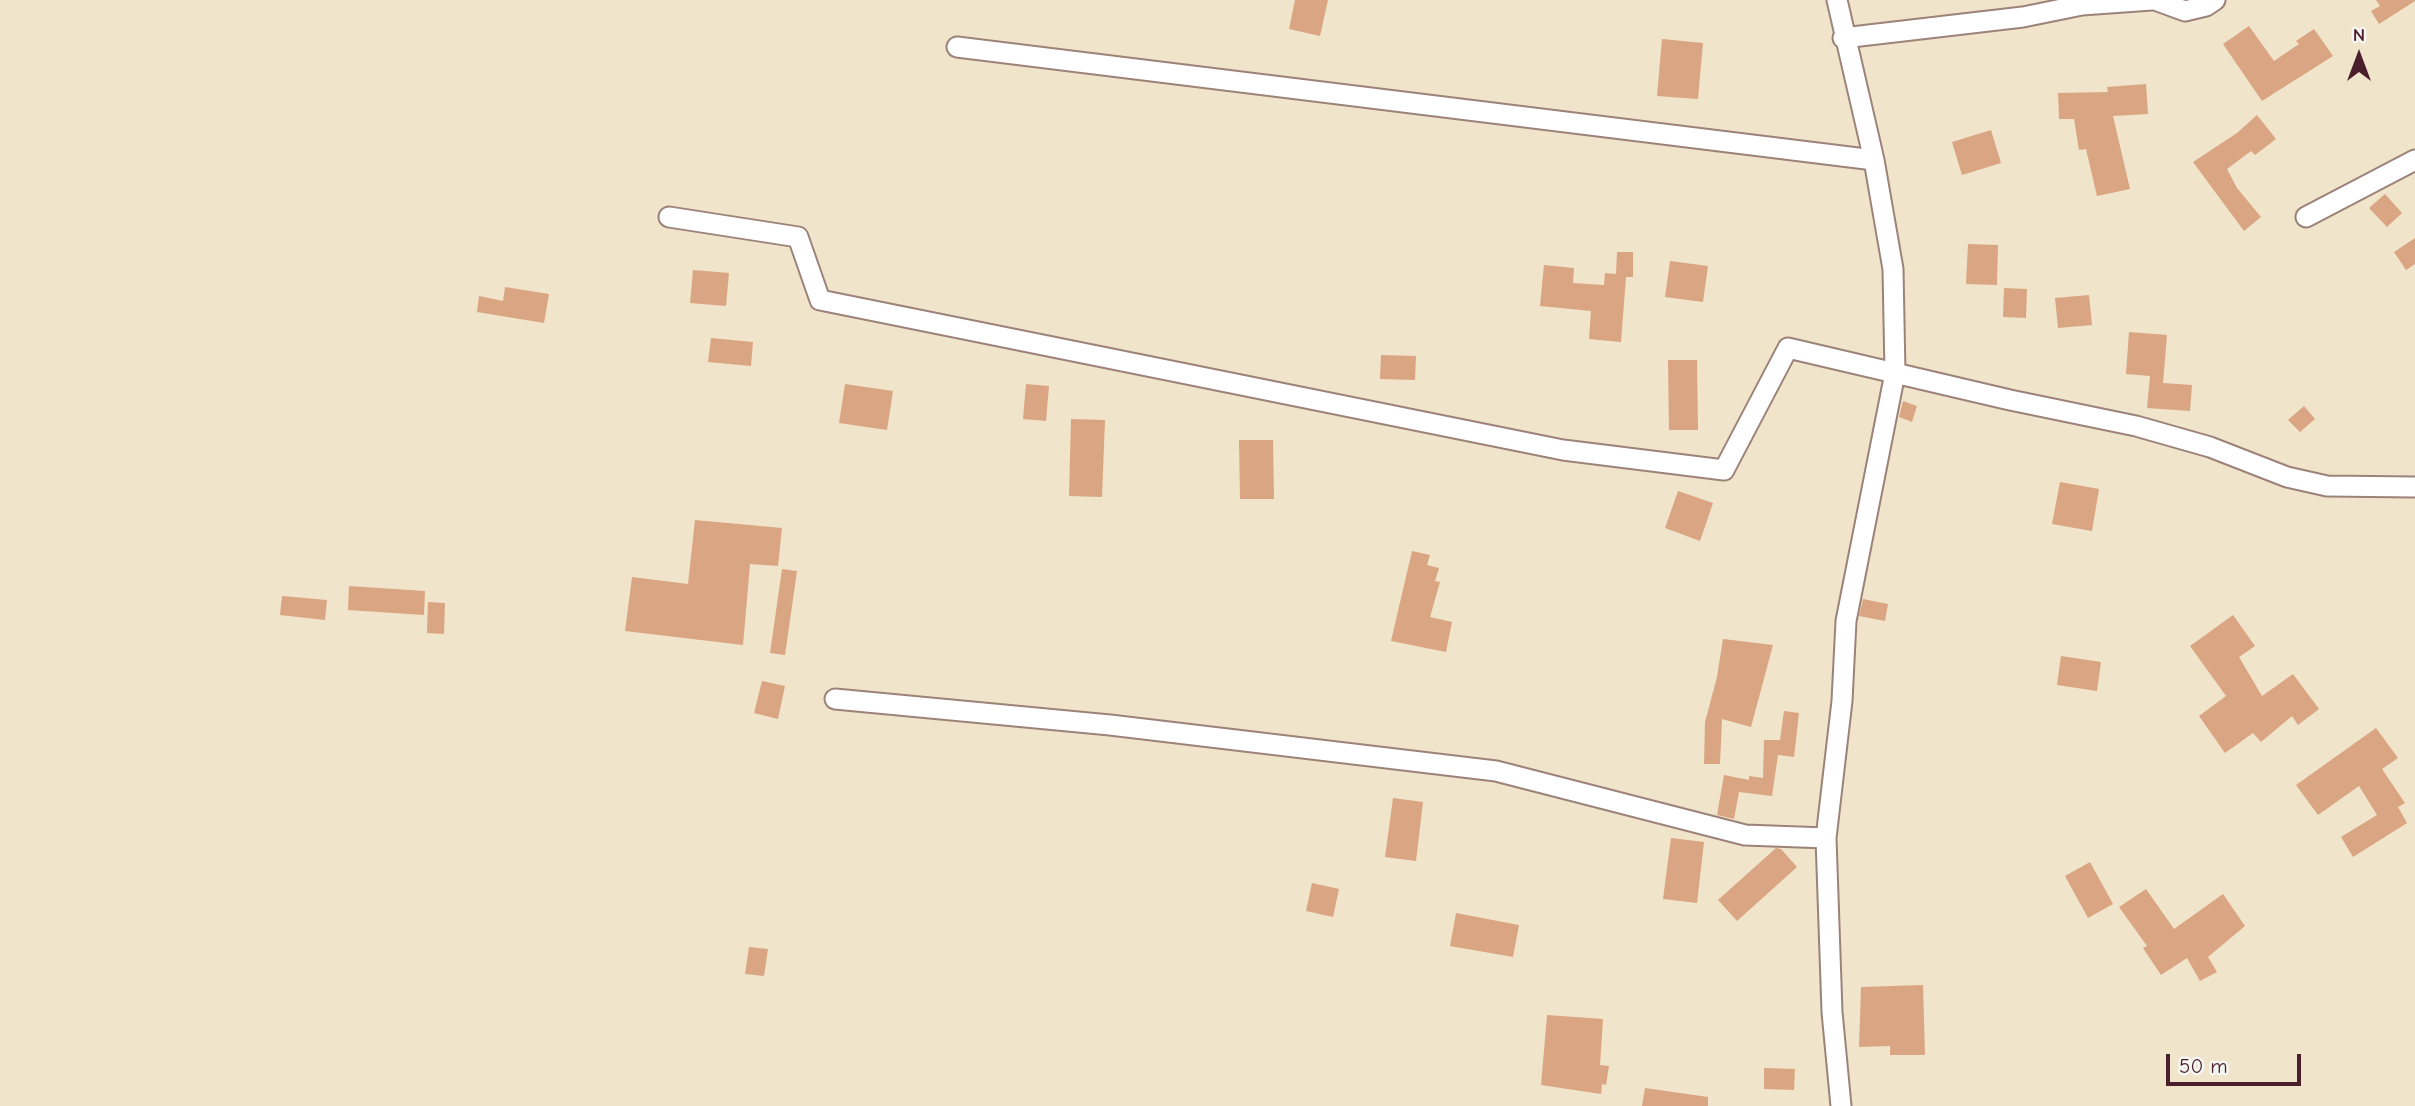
<!DOCTYPE html>
<style>
body{margin:0}
#map{position:relative;width:2415px;height:1106px;overflow:hidden;background:#f0e4ca;font-family:"Comic Neue",sans-serif}
canvas{display:block}
.north{position:absolute;left:2324px;top:21px;width:70px;height:70px;-webkit-text-stroke:5px #f6f6f2;paint-order:stroke;rotate:0deg;font-size:19px;font-weight:700;line-height:28px;text-align:center;color:#4a1f2b}
.north::after{content:'';display:block;margin:auto;width:24px;height:32px;background:#4a1f2b;clip-path:polygon(50% 0,100% 100%,50% 72%,0 100%)}
.scale{position:absolute;left:2166px;top:1054px;width:135px;height:32px;box-sizing:border-box;border:4px solid #4a1f2b;border-top:0;padding-left:9px;font-size:21px;line-height:24px;white-space:nowrap;color:#4a1f2b;-webkit-text-stroke:5px #f6f6f2;paint-order:stroke}
</style>
<div id="map">
<canvas width="2415" height="1106"></canvas>
<div class="north">N</div>
<div class="scale">50 m</div>
</div>
<script>
const ctx = document.querySelector('canvas').getContext('2d');
ctx.lineJoin = 'round';
function fill(path, color) {
  ctx.fillStyle = color;
  ctx.fill(path, 'evenodd');
}
function poly(rows) {
  const path = new Path2D();
  for (const r of rows) {
    path.moveTo(r[0], r[1]);
    for (let i = 2; i < r.length; i += 2) path.lineTo(r[i], r[i + 1]);
  }
  return path;
}
function strokePath(path, color, width, dash) {
  ctx.strokeStyle = color;
  ctx.lineWidth = width;
  ctx.lineCap = dash ? 'butt' : 'round';
  ctx.setLineDash(dash || []);
  ctx.stroke(path);
}
fill(poly([
 [1295,0,1328,0,1320,36,1289,29],
 [2376,0,2415,0,2415,1,2379,24,2371,11,2380,6],
 [2249,26,2274,61,2299,44,2296,41,2314,29,2333,56,2262,101,2223,44],
 [1662,39,1703,43,1698,99,1657,96],
 [2146,84,2148,114,2113,116,2130,189,2097,196,2086,149,2079,150,2074,119,2059,119,2058,93,2108,92,2107,87],
 [2257,115,2276,139,2255,155,2251,151,2227,169,2237,188,2261,217,2244,231,2193,162,2237,133],
 [1991,130,2001,163,1962,175,1952,142],
 [2385,194,2402,213,2387,227,2369,208],
 [2415,238,2415,264,2406,270,2394,252],
 [1968,244,1998,245,1997,285,1966,284],
 [1617,252,1633,252,1633,277,1626,277,1621,342,1589,339,1591,311,1540,306,1544,265,1574,268,1573,283,1604,285,1605,273,1616,274],
 [1670,261,1708,266,1703,302,1665,297],
 [693,270,729,273,726,306,690,303],
 [505,287,549,294,544,323,477,312,479,296,503,301],
 [2004,288,2027,289,2026,318,2003,317],
 [2089,295,2092,325,2058,328,2055,298],
 [2129,332,2167,335,2163,383,2192,385,2190,411,2147,408,2150,376,2126,374],
 [711,338,753,342,751,366,708,362],
 [1381,355,1416,356,1415,380,1380,379],
 [1668,360,1697,360,1698,430,1669,430],
 [845,384,893,391,887,430,839,423],
 [1026,384,1049,386,1046,421,1023,419],
 [1903,401,1917,406,1912,422,1899,417],
 [2304,406,2315,419,2300,432,2288,420],
 [1071,419,1105,420,1102,497,1069,496],
 [1239,440,1273,440,1274,499,1240,499],
 [2060,482,2099,489,2092,531,2052,524],
 [1678,491,1713,503,1700,541,1665,528],
 [695,520,782,528,778,566,750,564,743,645,625,631,632,577,688,584],
 [1412,551,1430,555,1427,565,1439,568,1435,581,1440,582,1430,617,1452,622,1446,652,1391,641],
 [782,569,797,571,785,655,770,653],
 [349,586,425,591,424,615,348,610],
 [282,596,327,600,325,620,280,615],
 [1863,599,1888,604,1885,621,1859,616],
 [428,602,445,603,444,634,427,633],
 [2233,615,2255,646,2239,657,2262,696,2293,674,2319,709,2298,725,2292,716,2261,742,2253,733,2225,753,2199,716,2226,696,2190,646],
 [1723,639,1773,645,1751,727,1722,719,1720,764,1704,764,1705,722,1717,677],
 [2061,656,2101,662,2097,691,2057,685],
 [762,681,785,686,778,719,754,713],
 [1784,711,1799,713,1794,757,1778,755,1772,796,1739,792,1734,819,1717,815,1724,775,1749,780,1749,776,1763,778,1764,740,1780,740],
 [2376,728,2398,758,2382,769,2405,803,2398,807,2407,823,2353,857,2341,837,2377,815,2359,786,2318,815,2296,785],
 [1393,798,1423,802,1416,861,1385,857],
 [1671,838,1704,842,1697,903,1663,899],
 [1776,848,1781,849,1797,867,1737,921,1718,900],
 [2090,862,2113,904,2088,918,2065,876],
 [1312,883,1339,889,1333,917,1306,911],
 [2146,889,2174,929,2223,894,2245,926,2208,957,2217,972,2200,981,2187,958,2161,975,2143,948,2147,946,2119,907],
 [1456,913,1519,925,1513,957,1450,946],
 [749,947,768,949,764,976,745,974],
 [1923,985,1925,1055,1890,1055,1890,1046,1859,1047,1861,987],
 [1547,1015,1603,1019,1600,1065,1609,1066,1606,1085,1602,1084,1601,1094,1541,1085],
 [1764,1068,1795,1069,1794,1090,1764,1089],
 [1645,1088,1708,1097,1708,1106,1642,1106]
]), '#daa582');
const street = poly([
 [1837,0,1874,160,1893,269,1895,373,1846,621,1842,701,1826,838,1832,1012,1841,1106],
 [2155,0,2185,11,2206,6,2215,0],
 [1843,38,2023,17,2082,5,2152,0],
 [957,47,1874,160],
 [669,217,798,237,820,300,1563,450,1724,470,1788,348,2010,400,2136,426,2210,447,2287,477,2327,486,2415,487],
 [2306,217,2415,160],
 [835,699,1110,725,1496,771,1745,835,1826,838]
]);
strokePath(street, '#9d827a', 23);
strokePath(street, '#fff', 19);
</script>
